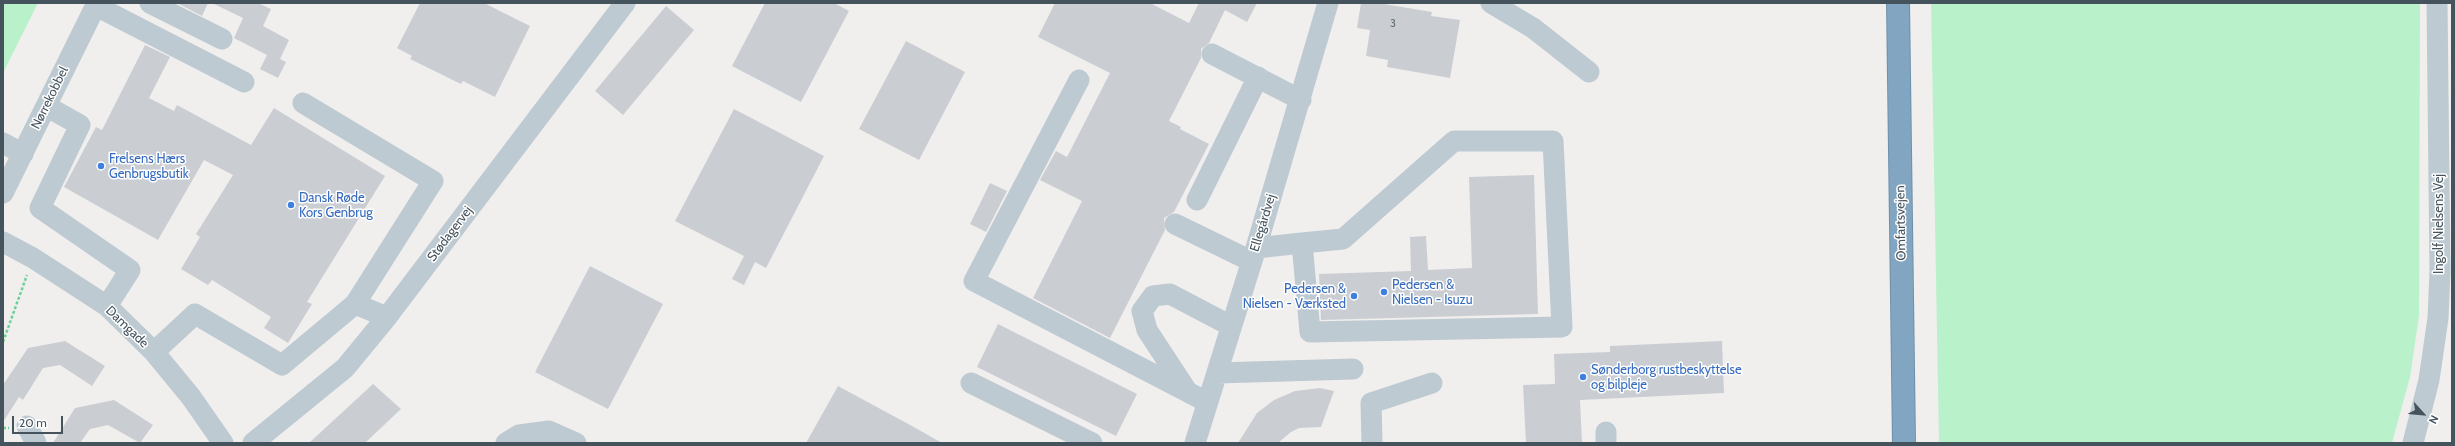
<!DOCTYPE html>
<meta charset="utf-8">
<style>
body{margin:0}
#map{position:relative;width:2455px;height:446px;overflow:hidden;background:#f1eeee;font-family:Cabin,sans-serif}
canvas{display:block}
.frame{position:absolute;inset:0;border:4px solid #45535d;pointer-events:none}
.north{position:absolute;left:2403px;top:394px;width:40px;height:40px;-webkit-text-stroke:3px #fff;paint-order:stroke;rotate:117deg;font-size:11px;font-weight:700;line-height:16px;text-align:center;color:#45535d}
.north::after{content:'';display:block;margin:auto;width:14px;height:18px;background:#45535d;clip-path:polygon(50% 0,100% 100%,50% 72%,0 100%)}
.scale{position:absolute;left:12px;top:416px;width:51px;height:18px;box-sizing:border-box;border:2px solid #45535d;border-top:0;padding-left:5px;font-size:12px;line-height:14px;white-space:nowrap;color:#45535d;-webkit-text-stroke:3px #fff;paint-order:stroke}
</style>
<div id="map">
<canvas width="2455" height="446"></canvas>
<div class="frame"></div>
<div class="north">N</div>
<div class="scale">20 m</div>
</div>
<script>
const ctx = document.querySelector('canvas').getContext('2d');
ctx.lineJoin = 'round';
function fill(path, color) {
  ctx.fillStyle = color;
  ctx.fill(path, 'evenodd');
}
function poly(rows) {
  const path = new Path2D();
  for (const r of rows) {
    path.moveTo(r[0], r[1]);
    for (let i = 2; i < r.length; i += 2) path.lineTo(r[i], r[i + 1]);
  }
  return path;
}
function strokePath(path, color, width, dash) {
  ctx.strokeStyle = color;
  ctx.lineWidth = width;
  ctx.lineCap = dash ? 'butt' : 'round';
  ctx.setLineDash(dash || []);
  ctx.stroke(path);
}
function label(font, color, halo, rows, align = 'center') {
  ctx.font = font + ' Cabin,sans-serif';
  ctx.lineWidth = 3;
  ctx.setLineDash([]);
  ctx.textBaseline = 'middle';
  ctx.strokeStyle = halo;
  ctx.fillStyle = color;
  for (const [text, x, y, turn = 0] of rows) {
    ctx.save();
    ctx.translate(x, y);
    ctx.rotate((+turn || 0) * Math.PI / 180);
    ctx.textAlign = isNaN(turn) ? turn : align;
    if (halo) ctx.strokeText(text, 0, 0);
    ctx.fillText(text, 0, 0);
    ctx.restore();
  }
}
fill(poly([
 [3,3,38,3,3,73],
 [1931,3,2420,3,2419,316,2410,377,2392,443,1939,443]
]), '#b9f2ca');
fill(poly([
 [177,3,208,3,202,16],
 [212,3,258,3,271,9,263,26,289,40,280,59,286,62,278,78,260,69,267,55,234,38,243,18],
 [420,3,484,3,530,26,495,97,463,81,461,84,410,59,412,56,397,48],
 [765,3,834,3,849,11,801,102,732,66],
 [1055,3,1150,3,1189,23,1199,3,1257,3,1247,22,1225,10,1209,43,1201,49,1201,58,1169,121,1181,127,1180,129,1209,144,1174,212,1164,218,1165,230,1110,338,1033,298,1082,201,1040,180,1056,151,1067,157,1110,73,1038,37],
 [1361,3,1378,3,1432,12,1431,16,1460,20,1450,78,1387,67,1388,60,1366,56,1370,30,1357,28],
 [666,6,694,30,623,115,595,91],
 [906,41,965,72,919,160,859,129],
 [145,45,170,57,149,98,174,111,177,105,251,145,274,108,385,176,307,302,312,304,288,343,264,328,271,317,212,280,208,285,181,269,200,237,196,234,233,175,204,160,158,240,64,187,96,127,102,130],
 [734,109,824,156,766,268,755,262,744,285,732,279,744,256,675,221],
 [1534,175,1538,314,1321,320,1319,274,1411,271,1410,237,1426,236,1428,270,1472,268,1469,177],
 [990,183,1007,191,986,232,970,224],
 [590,266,663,304,608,409,535,372],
 [998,324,1137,394,1116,436,977,367],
 [65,341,105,366,92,386,60,365,43,368,23,400,19,397,3,422,3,385,28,348],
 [1722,341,1724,393,1580,400,1582,443,1526,443,1523,385,1555,384,1554,354,1610,352,1610,346],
 [373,384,401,409,365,443,309,443],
 [838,386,912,426,942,443,806,443],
 [1320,388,1334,391,1321,427,1299,428,1291,432,1278,443,1238,443,1257,413,1274,400,1295,391],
 [114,400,153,425,140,443,108,425,90,429,80,443,53,443,75,408]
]), '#caced3');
const highway = poly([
 [1898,3,1904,443]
]);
strokePath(highway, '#6d91ac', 24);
strokePath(poly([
 [3,342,27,275],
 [3,428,9,428]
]), '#6ed298', 2.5, [3, 2]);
strokePath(poly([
 [150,3,222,39],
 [1491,3,1533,28,1589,72],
 [96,6,244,82],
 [1212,54,1301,100],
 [1079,80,974,281,1207,402],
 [303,103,433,181,355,304],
 [46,106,80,125,40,208,130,270,107,306],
 [3,143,23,154],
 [3,193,97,3],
 [1197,200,1258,77],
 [1175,224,1251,261],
 [3,242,33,258,107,306,154,352,191,397,223,443],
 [1256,248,1302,243,1343,239,1454,141,1553,141,1562,327,1310,332,1302,243],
 [154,352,195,314,282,365,355,304,387,317],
 [1217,373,1353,369],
 [971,383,1092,443],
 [1187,391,1147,330,1142,311,1153,296,1170,294,1231,326],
 [27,426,36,443],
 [253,443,345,368,387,317,625,3],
 [506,443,519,435,549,431,576,443],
 [1195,443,1256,248,1328,3],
 [1372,443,1371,403,1432,383],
 [1606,443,1606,432],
 [2413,443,2429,380,2438,318,2440,272,2437,3]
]), '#bdcad1', 21);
strokePath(highway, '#82a6c1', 22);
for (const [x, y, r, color] of [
 [101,166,4,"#3f7fe0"],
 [291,205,4,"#3f7fe0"],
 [1384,292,4,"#3f7fe0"],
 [1354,296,4,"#3f7fe0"],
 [1583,377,4,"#3f7fe0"]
]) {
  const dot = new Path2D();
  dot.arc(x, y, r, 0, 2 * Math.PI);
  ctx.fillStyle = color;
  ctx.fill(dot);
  strokePath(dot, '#fff', 1.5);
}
label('11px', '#66727a', null, [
 ["3",1393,24]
]);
label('13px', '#45535d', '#fff', [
 ["Nørrekobbel",50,98,-64],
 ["Ellegårdvej",1263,223,-73],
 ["Omfartsvejen",1901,223,-91],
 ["Ingolf Nielsens Vej",2439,224,-90],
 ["Stødagervej",450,234,-53],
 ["Damgade",127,327,44]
]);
label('13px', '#366cbe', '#fff', [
 ["Frelsens Hærs",109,159],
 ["Genbrugsbutik",109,174],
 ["Dansk Røde",299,198],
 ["Kors Genbrug",299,213],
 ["Pedersen &",1392,285],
 ["Nielsen - Isuzu",1392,300],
 ["Pedersen &",1346,289,"right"],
 ["Nielsen - Værksted",1346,304,"right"],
 ["Sønderborg rustbeskyttelse",1591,370],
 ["og bilpleje",1591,385]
], 'left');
</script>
